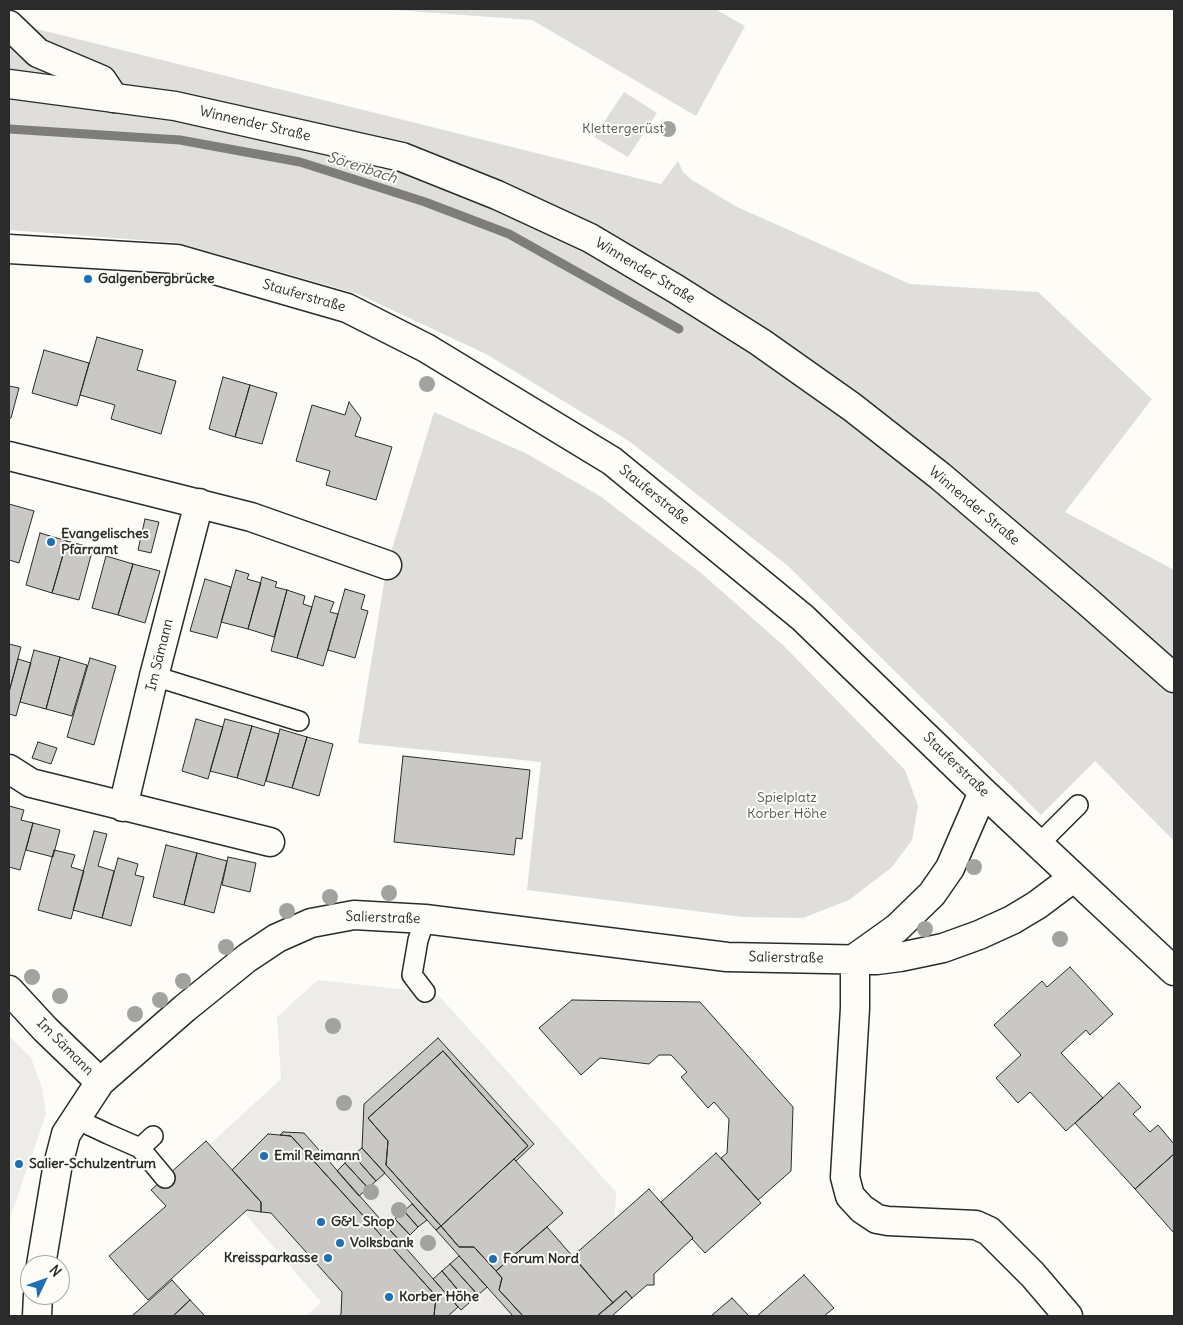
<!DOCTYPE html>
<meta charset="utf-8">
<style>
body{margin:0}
#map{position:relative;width:1183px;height:1325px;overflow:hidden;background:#fdfcf7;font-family:Delius,sans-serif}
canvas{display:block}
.frame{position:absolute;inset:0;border:10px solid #2b2b2b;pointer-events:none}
.north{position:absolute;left:20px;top:1255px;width:50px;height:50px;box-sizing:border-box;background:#fdfcf7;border:1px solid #a9a8a5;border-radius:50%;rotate:48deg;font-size:14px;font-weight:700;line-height:20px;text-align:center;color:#2b2b2b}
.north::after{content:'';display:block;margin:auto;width:18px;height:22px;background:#1f6fb2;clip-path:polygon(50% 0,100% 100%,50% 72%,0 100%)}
</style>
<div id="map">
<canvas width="1183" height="1325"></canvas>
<div class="frame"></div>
<div class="north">N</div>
</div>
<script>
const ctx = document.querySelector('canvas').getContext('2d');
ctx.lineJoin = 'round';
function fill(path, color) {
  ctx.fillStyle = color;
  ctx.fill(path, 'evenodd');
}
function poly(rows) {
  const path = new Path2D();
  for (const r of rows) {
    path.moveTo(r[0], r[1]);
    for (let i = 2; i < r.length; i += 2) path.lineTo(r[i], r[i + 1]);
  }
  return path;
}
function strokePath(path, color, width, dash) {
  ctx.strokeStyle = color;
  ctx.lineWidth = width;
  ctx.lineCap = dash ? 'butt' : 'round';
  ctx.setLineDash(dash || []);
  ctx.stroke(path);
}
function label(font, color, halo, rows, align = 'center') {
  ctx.font = font + ' Delius,sans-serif';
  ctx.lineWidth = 4;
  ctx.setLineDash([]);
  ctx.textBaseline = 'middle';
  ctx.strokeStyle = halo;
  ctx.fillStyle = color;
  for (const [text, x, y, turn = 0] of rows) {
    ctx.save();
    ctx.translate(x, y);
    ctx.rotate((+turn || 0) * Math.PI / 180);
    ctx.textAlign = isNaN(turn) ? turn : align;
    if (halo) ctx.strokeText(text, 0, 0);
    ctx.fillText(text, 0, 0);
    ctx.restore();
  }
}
fill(poly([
 [318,980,425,992,440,997,616,1192,610,1316,306,1316,321,1302,196,1157,281,1079,277,1017],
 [9,1036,31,1058,42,1088,46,1114,11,1215,9,1237]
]), '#edece8');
fill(poly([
 [381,9,715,9,745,26,696,116,532,20],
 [9,22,661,184,678,161,683,172,692,180,735,206,910,284,1038,292,1152,399,1065,512,1174,570,1174,841,1095,761,1041,815,788,566,629,441,486,354,358,294,179,243,9,230],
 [624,92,657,113,628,157,594,137],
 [434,412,527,454,600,496,701,573,784,646,905,770,918,806,912,840,892,867,849,900,803,918,743,917,527,890,541,762,358,743,387,565]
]), '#dfdeda');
strokePath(poly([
 [9,129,180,140,300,162,425,202,509,234,679,329]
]), '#7e7d7b', 9);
const building = poly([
 [97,337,143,350,137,370,176,381,161,434,111,419,115,405,80,395,97,337],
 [44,350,89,363,77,406,32,393,44,350],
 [223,377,250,385,235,437,209,429,223,377],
 [250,385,277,393,262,444,235,437,250,385],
 [9,386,19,388,11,418,9,418,9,386],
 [349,402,361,418,355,436,392,447,376,500,326,485,330,471,296,461,312,405,345,415,349,402],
 [9,504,34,511,19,563,9,560,9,504],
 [145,519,159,522,151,553,138,550,145,519],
 [40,533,67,541,52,593,26,585,40,533],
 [67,541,93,548,79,600,52,593,67,541],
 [106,556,133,564,118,615,92,608,106,556],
 [133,564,160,571,145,623,118,615,133,564],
 [236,570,249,574,247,579,261,583,248,629,221,622,236,570],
 [262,577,277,582,275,587,287,590,274,637,248,629,262,577],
 [205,579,231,587,217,638,190,631,205,579],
 [345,589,365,595,361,609,368,611,355,658,328,650,345,589],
 [287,590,305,596,303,604,312,607,297,658,271,651,287,590],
 [315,596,334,602,330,612,338,614,323,666,297,658,315,596],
 [9,644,21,647,9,692,9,644],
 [34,650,60,657,46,709,20,702,34,650],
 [60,657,87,665,72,716,46,709,60,657],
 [90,658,116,666,94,745,67,737,90,658],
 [18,659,31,663,16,716,9,714,9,692,18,659],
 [196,719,223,727,208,779,182,771,196,719],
 [225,719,252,726,237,778,210,771,225,719],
 [252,726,279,734,264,786,237,778,252,726],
 [280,729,307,737,292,788,266,781,280,729],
 [307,737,333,744,319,796,292,788,307,737],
 [38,742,57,748,51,764,32,758,38,742],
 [403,756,530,770,522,839,516,838,514,855,394,842,403,756],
 [9,806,24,810,21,820,33,823,20,870,9,867,9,806],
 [33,823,60,830,53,857,26,850,33,823],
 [94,831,107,834,98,866,114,871,102,918,73,910,94,831],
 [166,845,197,853,184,905,153,897,166,845],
 [54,850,75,855,71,867,84,871,71,919,38,910,54,850],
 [197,853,227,861,214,913,184,905,197,853],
 [228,857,256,863,250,892,222,885,228,857],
 [118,858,138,864,135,875,144,877,131,926,102,918,118,858],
 [1070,967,1113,1014,1090,1035,1086,1030,1061,1053,1103,1098,1066,1131,1030,1092,1018,1103,996,1078,1021,1055,994,1025,1042,981,1047,987,1070,967],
 [572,1000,700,1002,793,1107,791,1171,758,1200,721,1158,727,1153,729,1119,714,1102,708,1108,681,1077,687,1072,671,1055,659,1055,649,1064,600,1058,581,1075,539,1028,572,1000],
 [438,1038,534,1144,516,1161,514,1159,528,1146,443,1051,368,1118,388,1141,386,1165,441,1226,436,1230,362,1148,364,1104,438,1038],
 [443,1051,528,1146,441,1226,386,1165,388,1141,368,1118,443,1051],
 [1119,1083,1141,1107,1133,1114,1150,1132,1158,1125,1174,1144,1174,1154,1135,1189,1075,1123,1119,1083],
 [283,1132,304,1133,458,1307,448,1316,434,1316,436,1296,291,1136,280,1135,283,1132],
 [268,1134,291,1136,436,1296,434,1316,339,1316,341,1314,342,1292,271,1213,261,1212,261,1202,232,1170,268,1134],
 [206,1141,261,1202,261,1212,247,1210,148,1300,109,1256,166,1206,151,1190,206,1141],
 [362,1148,385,1173,376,1181,353,1155,362,1148],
 [716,1153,761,1203,705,1253,692,1239,693,1238,661,1202,716,1153],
 [1174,1154,1174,1233,1135,1189,1174,1154],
 [353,1155,376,1181,368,1188,345,1163,353,1155],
 [514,1159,563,1213,496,1271,474,1247,459,1247,441,1226,514,1159],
 [345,1163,368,1188,359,1196,337,1171,345,1163],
 [649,1189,693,1238,654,1274,654,1285,647,1285,632,1298,626,1291,613,1303,573,1256,649,1189],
 [412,1204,427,1220,418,1227,404,1211,412,1204],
 [404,1211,418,1227,410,1235,395,1219,404,1211],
 [395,1219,410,1235,401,1242,387,1227,395,1219],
 [441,1226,459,1247,474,1247,496,1271,502,1278,499,1290,523,1316,513,1316,436,1230,441,1226],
 [547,1227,613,1303,597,1316,523,1316,499,1290,502,1278,496,1271,547,1227],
 [459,1256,487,1287,478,1295,450,1264,459,1256],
 [450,1264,478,1295,469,1303,442,1271,450,1264],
 [442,1271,469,1303,461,1310,433,1279,442,1271],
 [804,1275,834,1308,824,1316,757,1316,804,1275],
 [172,1280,190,1300,173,1316,132,1316,172,1280],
 [626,1291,632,1298,612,1316,597,1316,626,1291],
 [732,1298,749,1316,711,1316,732,1298],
 [190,1300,205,1316,173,1316,190,1300]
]);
fill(building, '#c9c8c4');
strokePath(building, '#2b2b2b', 1);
const lane = poly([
 [154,676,299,721],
 [1039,844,1078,805],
 [425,992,412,975,418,940,425,919],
 [76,1119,108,1134,140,1148,153,1136],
 [140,1148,165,1178]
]);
const street = poly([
 [9,25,38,53,102,80,114,98],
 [9,249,177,259,347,308,426,348,612,461,803,618,983,792,1174,971],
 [9,456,251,517,387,565],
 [9,769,31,783,270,842],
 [123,807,154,676,199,503],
 [855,958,855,1008,845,1177,850,1196,862,1209,877,1219,888,1221,976,1225,989,1231,1033,1275,1068,1316],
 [855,958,897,928,932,894,950,868,983,792],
 [9,990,45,1029,100,1082],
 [41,1265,57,1169,66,1134,100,1082,185,1008,247,958,277,938,311,923,354,915,425,919,727,957,877,960,900,957,943,948,979,935,1012,920,1037,905,1073,878],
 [37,1316,38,1295]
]);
const secondary = poly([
 [9,84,175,106,402,157,497,195,590,238,676,289,760,342,852,407,940,476,1088,602,1174,678]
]);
strokePath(lane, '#2b2b2b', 22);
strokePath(street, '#2b2b2b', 31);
strokePath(secondary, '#2b2b2b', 31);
strokePath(lane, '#fdfcf7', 19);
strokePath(street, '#fdfcf7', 28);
strokePath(secondary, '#fdfcf7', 28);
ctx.fillStyle = '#a2a29f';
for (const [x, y] of [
 [668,129],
 [427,384],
 [974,867],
 [389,893],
 [330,897],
 [287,911],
 [925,929],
 [1060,939],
 [226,947],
 [32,977],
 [183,981],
 [60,996],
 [160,1000],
 [135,1014],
 [333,1026],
 [344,1103],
 [371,1192],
 [399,1210],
 [428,1243]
]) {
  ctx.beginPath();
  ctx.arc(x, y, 8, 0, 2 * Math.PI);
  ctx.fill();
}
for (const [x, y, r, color] of [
 [88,279,5,"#1f6fb2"],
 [51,542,5,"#1f6fb2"],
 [264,1156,5,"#1f6fb2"],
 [19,1164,5,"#1f6fb2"],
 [321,1222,5,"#1f6fb2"],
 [340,1243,5,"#1f6fb2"],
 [328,1258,5,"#1f6fb2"],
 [493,1259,5,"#1f6fb2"],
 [389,1297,5,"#1f6fb2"]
]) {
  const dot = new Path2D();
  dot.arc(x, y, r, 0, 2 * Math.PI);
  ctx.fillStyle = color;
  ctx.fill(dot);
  strokePath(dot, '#fdfcf7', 2);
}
label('14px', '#2b2b2b', '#fdfcf7', [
 ["Winnender Straße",255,124,13],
 ["Winnender Straße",645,271,31],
 ["Stauferstraße",304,296,16],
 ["Stauferstraße",654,495,39],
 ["Winnender Straße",974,506,40],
 ["Im Sämann",160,655,-76],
 ["Stauferstraße",956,765,44],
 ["Salierstraße",383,918,2],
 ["Salierstraße",786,958,1],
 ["Im Sämann",65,1047,45]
]);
label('14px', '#585857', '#fdfcf7', [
 ["Klettergerüst",623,129],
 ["Spielplatz",787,798],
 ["Korber Höhe",787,814]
]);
label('bold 14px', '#2b2b2b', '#fdfcf7', [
 ["Galgenbergbrücke",98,279],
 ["Evangelisches",61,534],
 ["Pfarramt",61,550],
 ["Emil Reimann",274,1156],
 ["Salier-Schulzentrum",29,1164],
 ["G&L Shop",331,1222],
 ["Volksbank",350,1243],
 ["Kreissparkasse",318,1258,"right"],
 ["Forum Nord",503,1259],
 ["Korber Höhe",399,1297]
], 'left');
label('italic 15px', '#5b5b5a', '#fdfcf7', [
 ["Sörenbach",362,168,18]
]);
</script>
